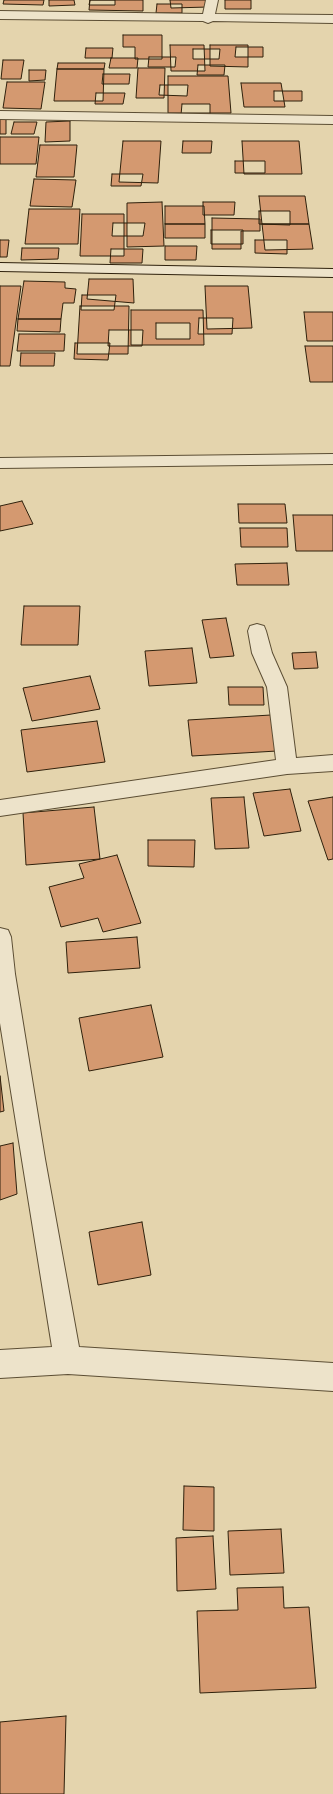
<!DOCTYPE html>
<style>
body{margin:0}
canvas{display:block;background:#e4d4ad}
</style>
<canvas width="333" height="1794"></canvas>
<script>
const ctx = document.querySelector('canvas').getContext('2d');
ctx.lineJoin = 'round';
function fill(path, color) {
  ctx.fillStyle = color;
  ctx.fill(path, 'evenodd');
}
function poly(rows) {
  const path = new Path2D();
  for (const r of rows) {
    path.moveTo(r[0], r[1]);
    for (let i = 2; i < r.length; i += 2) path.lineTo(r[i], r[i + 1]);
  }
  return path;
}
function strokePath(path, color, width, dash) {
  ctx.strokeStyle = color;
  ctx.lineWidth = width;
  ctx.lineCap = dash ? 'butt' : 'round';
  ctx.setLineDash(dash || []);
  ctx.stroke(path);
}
const building = poly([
 [4,0,44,0,43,5,3,4,4,0],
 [49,0,74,0,75,5,49,6,49,0],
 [90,0,143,0,143,11,89,10,90,0],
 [90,0,115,0,115,5,89,5,90,0],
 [170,0,208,0,209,7,171,8,170,0],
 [225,0,251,0,251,9,225,9,225,0],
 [157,4,182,4,182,13,156,13,157,4],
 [123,35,162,35,162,59,135,59,135,47,123,47,123,35],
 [170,45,204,45,205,71,171,71,170,45],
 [210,45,248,45,248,67,210,66,210,45],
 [236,47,263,47,263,57,235,57,236,47],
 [86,48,113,48,112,58,85,58,86,48],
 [193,49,220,49,219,59,193,59,193,49],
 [149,57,176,57,175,67,148,67,149,57],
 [111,58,138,58,137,68,109,68,111,58],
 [3,60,24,60,21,79,1,79,3,60],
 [58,63,105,63,104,69,57,69,58,63],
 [198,65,225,65,224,75,197,75,198,65],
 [138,68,165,68,164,98,136,98,138,68],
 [57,69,104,69,103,101,54,101,57,69],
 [29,70,46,70,45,80,29,81,29,70],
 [103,74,130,74,129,84,102,84,103,74],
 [168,76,228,76,231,113,168,113,168,76],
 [7,82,45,82,41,109,3,108,7,82],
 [241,83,281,83,285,107,244,107,241,83],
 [160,85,188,85,187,96,159,95,160,85],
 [274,91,302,91,302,101,274,101,274,91],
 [96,93,125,93,123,104,95,104,96,93],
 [182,104,210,104,210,115,181,115,182,104],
 [0,119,6,119,6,134,0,134,0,119],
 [70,121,70,141,45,142,46,122,70,121],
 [14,122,37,122,34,134,11,134,14,122],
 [0,137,39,137,36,164,0,164,0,137],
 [123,141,161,141,158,183,119,182,123,141],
 [183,141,212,141,211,153,182,153,183,141],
 [242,141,299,141,302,174,244,174,242,141],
 [40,145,77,145,74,177,36,177,40,145],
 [235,161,265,161,265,173,235,173,235,161],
 [112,174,143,174,141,186,111,186,112,174],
 [34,179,76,180,72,207,30,206,34,179],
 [259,196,305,196,309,224,262,224,259,196],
 [162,202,164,246,127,247,127,203,162,202],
 [203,202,235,202,234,215,203,215,203,202],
 [165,206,204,206,205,224,165,224,165,206],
 [29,209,80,209,78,244,25,244,29,209],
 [259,211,290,211,290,225,259,224,259,211],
 [82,214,124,214,124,256,80,256,82,214],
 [212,218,260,219,260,231,241,231,241,249,212,249,212,218],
 [113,223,145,223,143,236,112,236,113,223],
 [165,224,205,224,205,238,165,238,165,224],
 [262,224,309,224,313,249,265,250,262,224],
 [211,230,243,230,243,244,211,244,211,230],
 [0,240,9,240,7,257,0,257,0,240],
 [255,240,287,240,287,254,255,253,255,240],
 [165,246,197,246,196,260,165,260,165,246],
 [22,248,59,248,58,259,21,260,22,248],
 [111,249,143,249,142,263,110,263,111,249],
 [89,279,133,279,134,303,87,299,89,279],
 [24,281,65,282,65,288,76,289,74,303,63,303,61,319,18,319,24,281],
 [0,286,21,286,10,366,0,366,0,286],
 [205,286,248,286,252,328,207,329,205,286],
 [82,295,116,295,114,310,81,310,82,295],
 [80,306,129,306,128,354,77,354,80,306],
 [131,310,203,310,204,345,131,345,131,310],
 [304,312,333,312,333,341,307,341,304,312],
 [199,318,233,318,232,334,198,334,199,318],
 [18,319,61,319,60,332,17,331,18,319],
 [156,323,190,323,190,339,156,339,156,323],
 [109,330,143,330,142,346,108,346,109,330],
 [19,334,65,334,64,351,17,351,19,334],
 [75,343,110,343,108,360,74,359,75,343],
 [305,346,333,346,333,382,310,382,305,346],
 [21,353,55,353,54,366,20,366,21,353],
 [22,501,33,524,0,531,0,506,22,501],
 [238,504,285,504,287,523,239,523,238,504],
 [293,515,333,515,333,551,296,551,293,515],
 [240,528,287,528,288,547,241,547,240,528],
 [287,563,289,585,237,585,235,564,287,563],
 [24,606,80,606,78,645,21,645,24,606],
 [226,618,234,656,210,658,202,620,226,618],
 [192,648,197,683,149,686,145,651,192,648],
 [316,652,318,668,294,669,292,653,316,652],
 [90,676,100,709,32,721,23,688,90,676],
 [228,687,263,687,264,705,229,705,228,687],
 [271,715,277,751,192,756,188,720,271,715],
 [97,721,105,762,27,772,21,730,97,721],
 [290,789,301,831,264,836,253,793,290,789],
 [244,797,249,848,215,849,211,798,244,797],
 [333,797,333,859,328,860,308,801,333,797],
 [94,807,100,859,26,865,23,813,94,807],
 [148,840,195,840,194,867,148,866,148,840],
 [117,855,141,923,103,932,98,918,61,927,49,887,84,878,79,864,117,855],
 [137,937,140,968,68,973,66,942,137,937],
 [151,1005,163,1057,89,1071,79,1018,151,1005],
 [0,1076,4,1111,0,1112,0,1076],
 [13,1143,17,1194,0,1200,0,1146,13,1143],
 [142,1222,151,1275,98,1285,89,1232,142,1222],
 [184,1486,214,1487,214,1531,183,1530,184,1486],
 [281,1529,284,1573,230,1575,228,1531,281,1529],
 [213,1536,216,1589,177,1591,176,1538,213,1536],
 [283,1587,284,1608,309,1607,316,1688,200,1693,197,1611,238,1610,237,1588,283,1587],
 [66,1716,64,1794,0,1794,0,1722,66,1716]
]);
fill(building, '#d49970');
strokePath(building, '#2f210c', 1);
const street = poly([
 [206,0,218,0,215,14,333,15,333,23,213,21,208,23,203,21,0,19,0,11,203,14,206,0],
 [0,111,333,116,333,124,0,119,0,111],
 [333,454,333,464,0,468,0,458,333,454],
 [257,624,264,626,266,631,272,653,287,687,296,758,333,755,333,771,287,774,0,816,0,800,276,760,267,687,252,653,248,631,250,626,257,624],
 [0,928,8,930,11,937,15,974,45,1159,79,1347,333,1363,333,1391,68,1374,0,1378,0,1350,52,1347,0,1023,0,928]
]);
const secondary = poly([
 [0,263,333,269,333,277,0,271,0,263]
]);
strokePath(street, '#5c4e34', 2);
strokePath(secondary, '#2f210c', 2);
fill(street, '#ede3ca');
fill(secondary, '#ede3ca');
</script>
